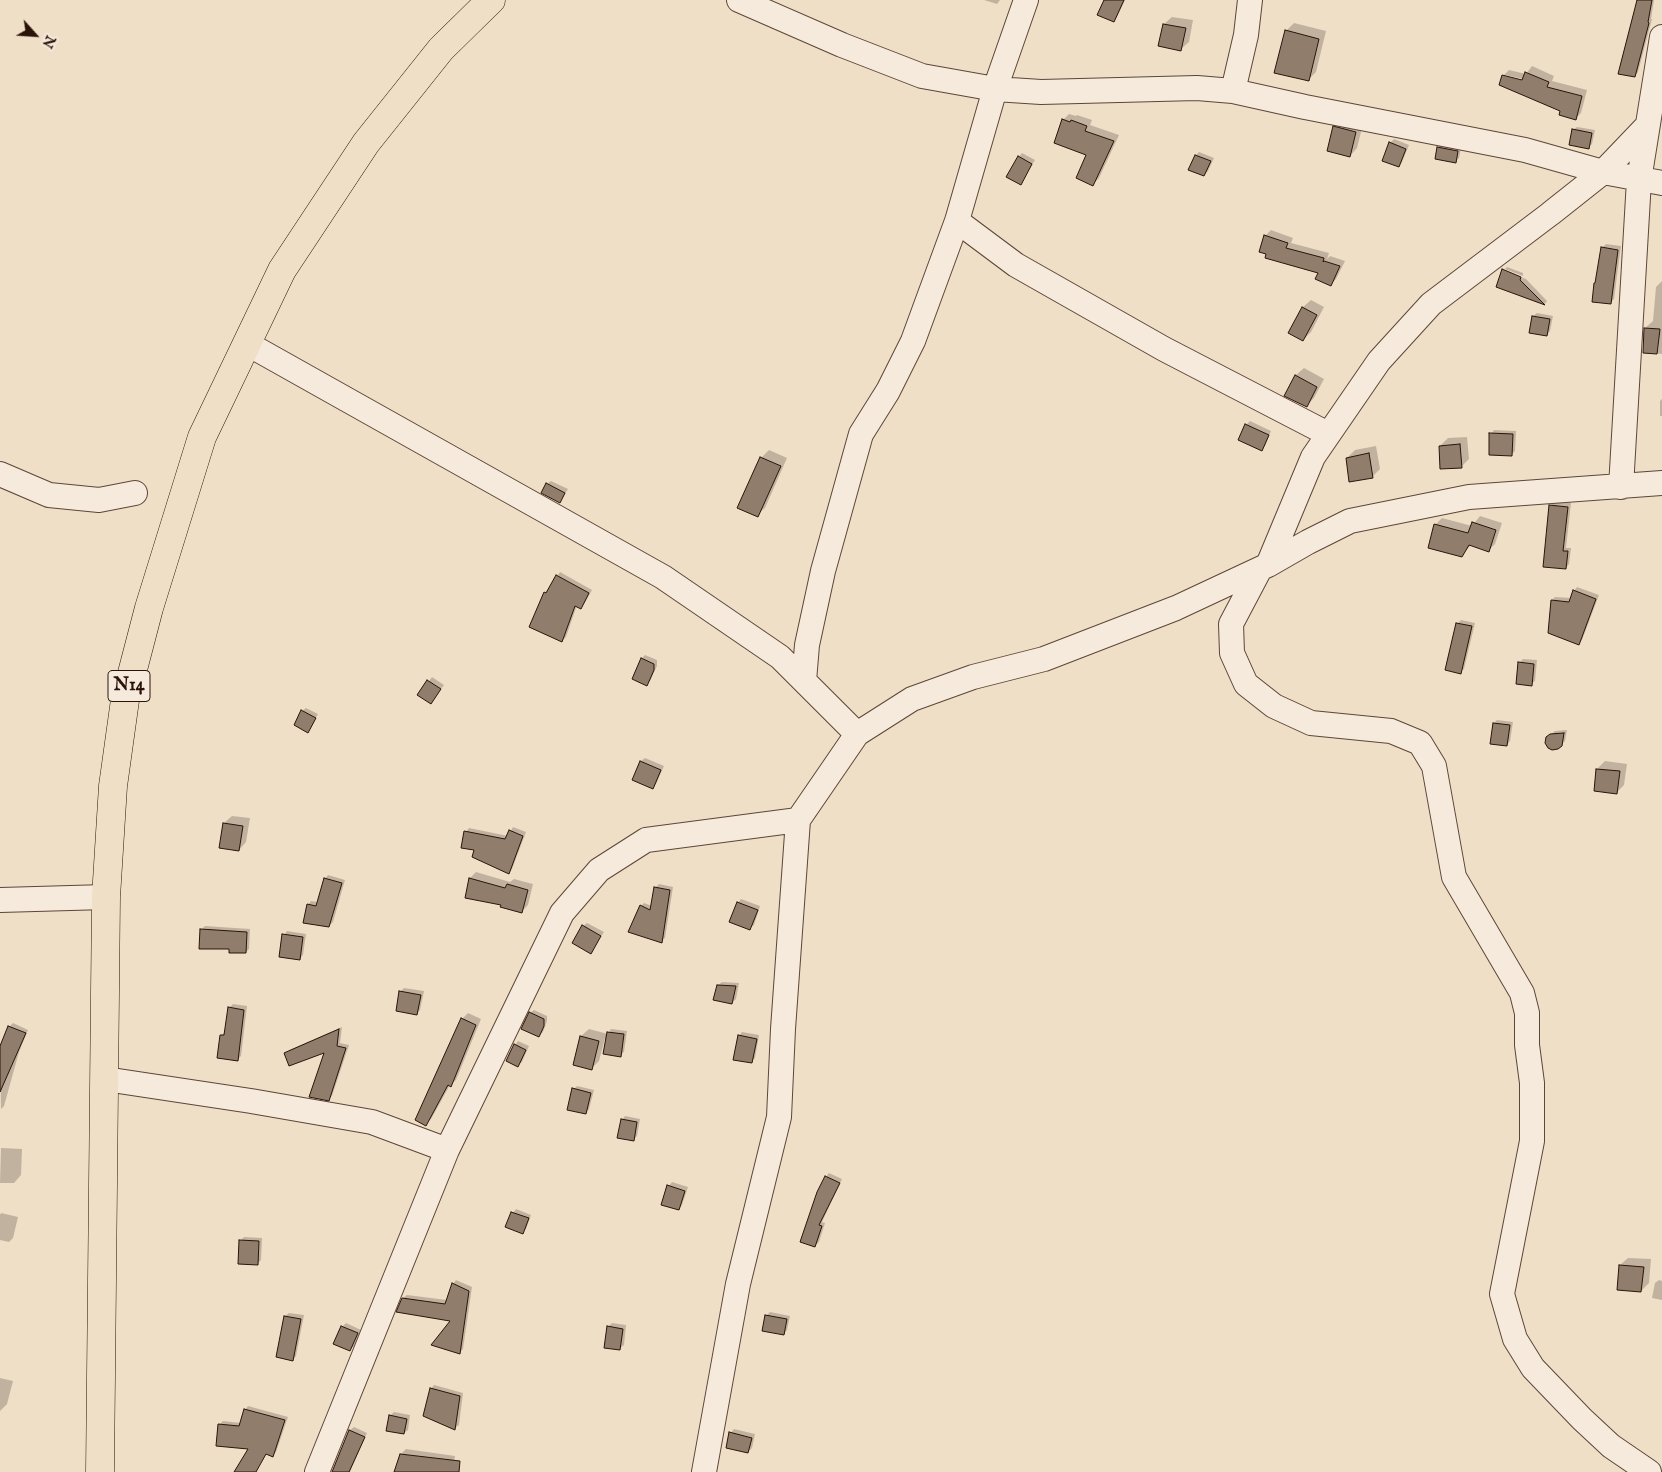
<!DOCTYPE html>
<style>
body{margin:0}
#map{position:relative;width:1662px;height:1472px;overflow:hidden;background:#f0dfc7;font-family:"IM FELL English",serif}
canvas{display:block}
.north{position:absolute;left:10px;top:10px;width:50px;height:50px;-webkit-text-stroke:4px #f5eadb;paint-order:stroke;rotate:116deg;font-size:14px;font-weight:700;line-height:20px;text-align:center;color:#2a1309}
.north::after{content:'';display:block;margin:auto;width:18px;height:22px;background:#2a1309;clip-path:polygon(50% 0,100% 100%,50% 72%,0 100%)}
</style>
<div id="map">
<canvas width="1662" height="1472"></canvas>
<div class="north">N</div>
</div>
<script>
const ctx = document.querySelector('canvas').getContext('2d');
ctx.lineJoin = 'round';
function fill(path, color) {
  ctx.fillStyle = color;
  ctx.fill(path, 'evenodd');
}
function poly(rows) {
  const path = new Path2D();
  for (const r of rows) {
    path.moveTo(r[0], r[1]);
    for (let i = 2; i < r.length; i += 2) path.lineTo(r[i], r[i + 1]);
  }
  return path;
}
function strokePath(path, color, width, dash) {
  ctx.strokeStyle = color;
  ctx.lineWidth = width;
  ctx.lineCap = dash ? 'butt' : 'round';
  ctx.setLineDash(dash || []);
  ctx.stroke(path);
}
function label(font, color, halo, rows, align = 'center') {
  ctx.font = font + ' "IM FELL English",serif';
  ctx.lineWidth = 4;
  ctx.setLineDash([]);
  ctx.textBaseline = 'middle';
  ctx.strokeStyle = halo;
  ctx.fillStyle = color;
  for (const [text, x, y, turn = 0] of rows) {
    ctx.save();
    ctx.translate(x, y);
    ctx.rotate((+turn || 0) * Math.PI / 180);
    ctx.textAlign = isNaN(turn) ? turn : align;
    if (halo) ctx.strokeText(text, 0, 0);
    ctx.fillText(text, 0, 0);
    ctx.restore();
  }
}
fill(poly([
 [984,0,1000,0,997,4],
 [1105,0,1125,0,1117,17,1114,20],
 [1638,0,1654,0,1651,19,1652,19,1638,72,1635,76],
 [1172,17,1193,20,1189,42,1181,49,1164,24],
 [1294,23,1326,31,1316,72,1308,80,1286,31],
 [1532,66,1554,76,1552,81,1587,90,1581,113,1575,119,1561,115,1562,110,1501,84,1503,76,1509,70,1526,74],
 [1505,75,1528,80,1527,83,1505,77],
 [1069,114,1076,116,1077,115,1092,120,1090,125,1119,135,1099,178,1093,184,1088,154,1063,120],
 [1342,119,1363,124,1357,148,1350,156,1334,127],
 [1577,127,1595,130,1592,144,1588,148,1573,130],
 [1394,139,1409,145,1402,162,1399,166,1390,143],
 [1442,144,1461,148,1459,158,1455,162,1438,147],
 [1199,152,1214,158,1208,171,1204,175,1190,169,1196,155],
 [1022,153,1035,160,1021,183,1019,157],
 [1271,230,1293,238,1291,243,1329,253,1327,259,1330,256,1345,261,1336,279,1330,285,1319,273,1265,236],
 [1606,244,1621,246,1614,299,1611,302,1602,248],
 [1507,267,1523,273,1523,276,1505,269],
 [1504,271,1526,279,1547,301,1545,304,1498,286],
 [1662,281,1662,354,1644,352,1645,328,1653,321,1656,287],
 [1311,300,1324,307,1311,332,1303,340,1290,332,1303,307],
 [1537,313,1553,316,1550,331,1547,335,1533,316],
 [1304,368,1324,379,1314,398,1306,406,1296,375],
 [1662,399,1662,416,1660,416,1660,401],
 [1250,421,1271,431,1265,446,1261,449,1246,425],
 [1494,430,1516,431,1515,451,1511,455,1491,434],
 [1467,437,1469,459,1461,467,1440,446,1448,438],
 [1376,446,1380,469,1372,477,1347,458,1355,450],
 [769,450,787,458,765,508,757,515,739,507,761,458],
 [551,481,568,489,560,502,547,484],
 [1554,502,1571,503,1566,548,1571,548,1569,564,1566,568,1550,506],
 [1480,516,1502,523,1495,544,1489,550,1471,545,1462,555,1435,525,1442,518,1472,526],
 [560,572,592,590,584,604,581,607,577,605,566,637,562,641,545,593],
 [1577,587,1599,595,1582,640,1579,643,1552,600,1555,597,1572,598,1574,591],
 [1461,620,1475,623,1464,669,1460,672,1458,623],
 [645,655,657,660,657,666,650,681,647,684,642,658],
 [1523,659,1537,660,1535,681,1531,684,1520,662],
 [432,677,444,685,431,703,419,695],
 [306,708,318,714,308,731,302,711],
 [1497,720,1513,722,1510,741,1507,745,1494,723],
 [1567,730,1565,741,1557,748,1547,738,1555,731],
 [645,758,664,766,656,784,653,788,633,779,641,761],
 [1605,761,1627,764,1624,785,1617,792,1597,769],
 [232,816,250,818,246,842,239,850,224,823],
 [513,827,526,832,512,869,509,873,475,849,466,832,469,828,508,836],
 [476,872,510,882,514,879,533,884,528,905,522,911,502,904,466,897,470,878],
 [328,875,345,880,333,922,329,926,308,905,311,901,318,902,325,879],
 [659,884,673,887,665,938,661,941,641,906,644,903,652,906,655,888],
 [741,899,760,906,754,925,750,928,738,903],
 [587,923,604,932,591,952,583,926],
 [205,926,250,929,249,949,246,952,230,948,201,930],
 [287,931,306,934,303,955,300,958,284,935],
 [722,982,739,983,736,999,732,1003,718,985],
 [404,988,424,991,420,1010,417,1014,400,992],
 [233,1004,247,1006,241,1056,237,1060,221,1036,225,1032,229,1008],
 [534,1010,547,1016,547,1021,543,1032,539,1036,530,1013],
 [468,1013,481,1019,456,1080,450,1085,431,1119,426,1124,462,1019],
 [13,1023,28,1030,19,1052,4,1106,1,1109,0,1045,2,1045,9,1027],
 [342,1027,340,1043,349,1045,332,1096,328,1099,326,1051,286,1054,289,1050],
 [589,1029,608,1034,611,1029,627,1031,624,1052,620,1055,605,1038,599,1061,591,1069,581,1036],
 [742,1032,759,1035,755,1058,751,1062,739,1036],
 [518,1041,529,1046,522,1062,518,1065,515,1045],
 [577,1086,594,1090,589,1109,586,1113,574,1089],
 [625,1116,640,1119,637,1136,634,1139,622,1120],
 [1,1148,22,1149,21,1175,14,1183,0,1183],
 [829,1173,842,1179,822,1222,825,1223,819,1242,815,1246,826,1177],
 [672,1182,688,1187,682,1205,679,1209,669,1186],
 [516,1209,531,1215,526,1229,522,1232,513,1213],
 [1,1213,18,1217,13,1238,9,1242,0,1240,0,1215],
 [244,1237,262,1238,261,1260,257,1264,240,1241],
 [1628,1258,1651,1259,1649,1283,1641,1291,1620,1265],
 [456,1280,472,1287,463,1349,460,1352,452,1320,403,1298,407,1295,447,1300,453,1284],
 [1659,1280,1662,1281,1662,1300,1652,1298,1655,1283],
 [770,1312,790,1316,787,1330,784,1334,766,1316],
 [289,1313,304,1315,296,1356,293,1360,277,1356,285,1316],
 [346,1323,361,1330,354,1346,350,1350,342,1327],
 [612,1323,626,1325,624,1345,620,1348,608,1327],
 [0,1378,13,1381,7,1404,0,1411],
 [434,1385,463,1393,459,1425,455,1428,431,1389],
 [248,1406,288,1417,276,1452,272,1455,267,1448,255,1472,240,1472,250,1448,219,1425,223,1421,241,1423,245,1410],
 [394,1412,410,1415,408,1430,404,1433,390,1416],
 [354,1427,367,1433,350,1472,333,1472,350,1430],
 [734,1429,755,1434,752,1448,748,1452,731,1433],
 [406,1449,455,1456,452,1472,395,1472,401,1454]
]), '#0003');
const building = poly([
 [1104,0,1124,0,1114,22,1097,15,1104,0],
 [1637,0,1652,0,1648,22,1649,23,1635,77,1618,74,1637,0],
 [1163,24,1186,28,1181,51,1158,46,1163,24],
 [1285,30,1319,39,1309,81,1274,73,1285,30],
 [1525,72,1549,82,1547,87,1582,96,1576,120,1559,115,1560,111,1499,85,1502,75,1522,80,1525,72],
 [1062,119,1070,122,1071,120,1087,126,1085,131,1114,141,1093,186,1076,178,1086,155,1054,143,1062,119],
 [1333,126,1356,132,1350,157,1327,151,1333,126],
 [1572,129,1592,133,1589,149,1569,145,1572,129],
 [1389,142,1406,149,1399,167,1382,161,1389,142],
 [1437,147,1458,151,1456,163,1435,159,1437,147],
 [1195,155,1211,161,1204,176,1188,170,1195,155],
 [1018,156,1032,164,1021,185,1006,177,1018,156],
 [1264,235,1288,243,1286,248,1324,258,1323,262,1324,261,1340,266,1331,286,1315,279,1318,273,1265,258,1266,254,1259,252,1264,235],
 [1601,247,1618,250,1611,304,1592,302,1594,283,1595,283,1601,247],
 [1502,269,1521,277,1520,280,1545,305,1496,287,1502,269],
 [1302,307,1317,315,1303,341,1288,333,1302,307],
 [1532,316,1550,319,1547,336,1529,333,1532,316],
 [1644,328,1660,329,1657,354,1643,353,1644,328],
 [1295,375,1317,387,1307,407,1284,396,1295,375],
 [1245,424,1269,435,1262,451,1238,440,1245,424],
 [1489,433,1513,434,1512,456,1489,455,1489,433],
 [1460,444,1462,468,1440,469,1439,446,1460,444],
 [1369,453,1373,478,1349,482,1346,458,1369,453],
 [760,457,781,466,758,517,737,508,760,457],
 [546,483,565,493,560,503,541,493,546,483],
 [1549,505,1568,507,1563,551,1568,551,1566,569,1543,567,1549,505],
 [1472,522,1496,530,1489,552,1469,545,1462,557,1428,548,1434,524,1468,533,1472,522],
 [556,575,589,593,581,609,575,606,562,642,529,627,544,592,546,593,556,575],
 [1573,590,1596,599,1579,645,1548,633,1551,600,1569,602,1573,590],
 [1456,623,1472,626,1461,674,1445,670,1456,623],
 [641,658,654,664,654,670,647,686,632,679,641,658],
 [1518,662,1534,664,1532,686,1516,684,1518,662],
 [427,680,441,689,431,704,417,695,427,680],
 [301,710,316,718,308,733,294,725,301,710],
 [1493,723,1510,725,1507,746,1490,744,1493,723],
 [1564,733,1562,746,1558,749,1552,750,1548,748,1545,743,1546,737,1550,734,1564,733],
 [640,761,661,770,653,789,632,780,640,761],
 [1596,769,1620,771,1617,794,1594,791,1596,769],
 [223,823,243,826,239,851,219,848,223,823],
 [509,830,523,836,509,874,472,857,474,850,461,848,464,831,505,839,509,830],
 [324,878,342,883,329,927,303,923,307,904,316,906,324,878],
 [469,878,505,888,507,884,528,890,522,913,500,907,501,905,465,898,469,878],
 [654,887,670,890,662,943,628,932,640,905,650,910,654,887],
 [737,902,758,910,750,930,729,922,737,902],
 [582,925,601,936,591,954,572,943,582,925],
 [200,929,247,932,246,953,229,953,229,949,199,949,200,929],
 [282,934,303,937,300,960,279,957,282,934],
 [717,985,736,986,732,1004,713,1000,717,985],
 [399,991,421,995,417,1015,396,1011,399,991],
 [228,1007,244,1010,238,1061,217,1058,220,1035,224,1035,228,1007],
 [529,1012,544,1019,544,1026,539,1037,521,1029,529,1012],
 [461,1018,476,1025,451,1087,448,1085,426,1126,415,1120,461,1018],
 [8,1026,26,1033,0,1092,0,1046,8,1026],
 [339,1029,337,1046,346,1048,329,1101,309,1097,324,1053,289,1066,284,1053,339,1029],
 [607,1032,624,1034,621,1057,603,1054,607,1032],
 [738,1035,757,1039,752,1063,733,1060,738,1035],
 [580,1036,599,1041,592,1070,573,1065,580,1036],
 [514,1044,526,1050,518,1067,506,1061,514,1044],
 [572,1088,591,1093,586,1114,567,1110,572,1088],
 [621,1119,637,1122,634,1141,617,1138,621,1119],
 [825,1176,840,1183,819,1225,822,1226,815,1247,800,1242,817,1192,825,1176],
 [667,1185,685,1191,679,1210,661,1205,667,1185],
 [511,1212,529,1218,523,1234,505,1227,511,1212],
 [239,1240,259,1241,258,1265,238,1264,239,1240],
 [1619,1265,1644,1267,1641,1292,1617,1290,1619,1265],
 [452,1283,469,1291,460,1354,431,1345,450,1321,396,1312,402,1298,445,1304,452,1283],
 [765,1315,787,1319,784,1335,762,1331,765,1315],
 [284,1316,301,1319,293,1361,276,1357,284,1316],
 [341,1326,358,1333,350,1351,333,1344,341,1326],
 [607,1326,623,1329,620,1350,604,1348,607,1326],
 [430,1388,460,1396,455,1430,423,1416,430,1388],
 [244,1409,285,1420,273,1457,266,1454,256,1472,234,1472,248,1449,216,1446,218,1424,239,1426,244,1409],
 [389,1415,407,1419,404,1434,386,1431,389,1415],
 [349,1430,365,1437,349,1472,332,1472,349,1430],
 [729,1432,752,1438,748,1453,726,1448,729,1432],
 [400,1454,460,1461,459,1472,394,1472,400,1454]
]);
fill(building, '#917d6c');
strokePath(building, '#2a1309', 1);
const minor = poly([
 [739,0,842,45,922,76,995,89,1041,92,1197,88,1233,91,1305,107,1525,150,1603,172,1662,183],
 [1233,91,1246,35,1250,0],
 [957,221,1016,265,1164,349,1328,434],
 [246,343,663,577,780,657,857,734],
 [0,474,49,495,99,500,135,493],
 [1621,487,1639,180,1662,37],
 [1268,565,1313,457,1379,361,1431,304,1550,214,1603,172,1646,127],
 [1260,569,1231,624,1232,653,1246,684,1274,706,1311,723,1391,731,1420,743,1434,766,1454,877,1522,993,1527,1013,1527,1045,1532,1083,1532,1141,1502,1294,1515,1339,1533,1368,1582,1419,1611,1446,1649,1472],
 [804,681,807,645,823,571,861,434,888,391,913,341,957,221,995,89,1026,0],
 [0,900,106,897],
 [105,1079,251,1101,372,1122,447,1150],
 [317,1472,447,1150,562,913,599,870,646,840,798,820],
 [704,1472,738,1284,779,1117,783,1029,798,820,857,734,912,699,973,677,1044,659,1176,608,1268,565,1308,542,1350,521,1469,497,1662,483]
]);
const primary = poly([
 [100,1472,106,897,113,786,125,700,149,608,202,437,282,270,366,143,441,49,491,0]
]);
strokePath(minor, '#5c4638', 26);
strokePath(primary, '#2a1309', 29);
strokePath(minor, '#f5eadb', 24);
strokePath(primary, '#f0dfc7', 28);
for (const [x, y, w] of [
 [129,686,42]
]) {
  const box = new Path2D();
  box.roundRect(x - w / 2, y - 15.5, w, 31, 4);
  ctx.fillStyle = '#f5eadb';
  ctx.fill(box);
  strokePath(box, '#2a1309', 1);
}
label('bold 18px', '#2a1309', null, [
 ["N14",129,686]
]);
</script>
